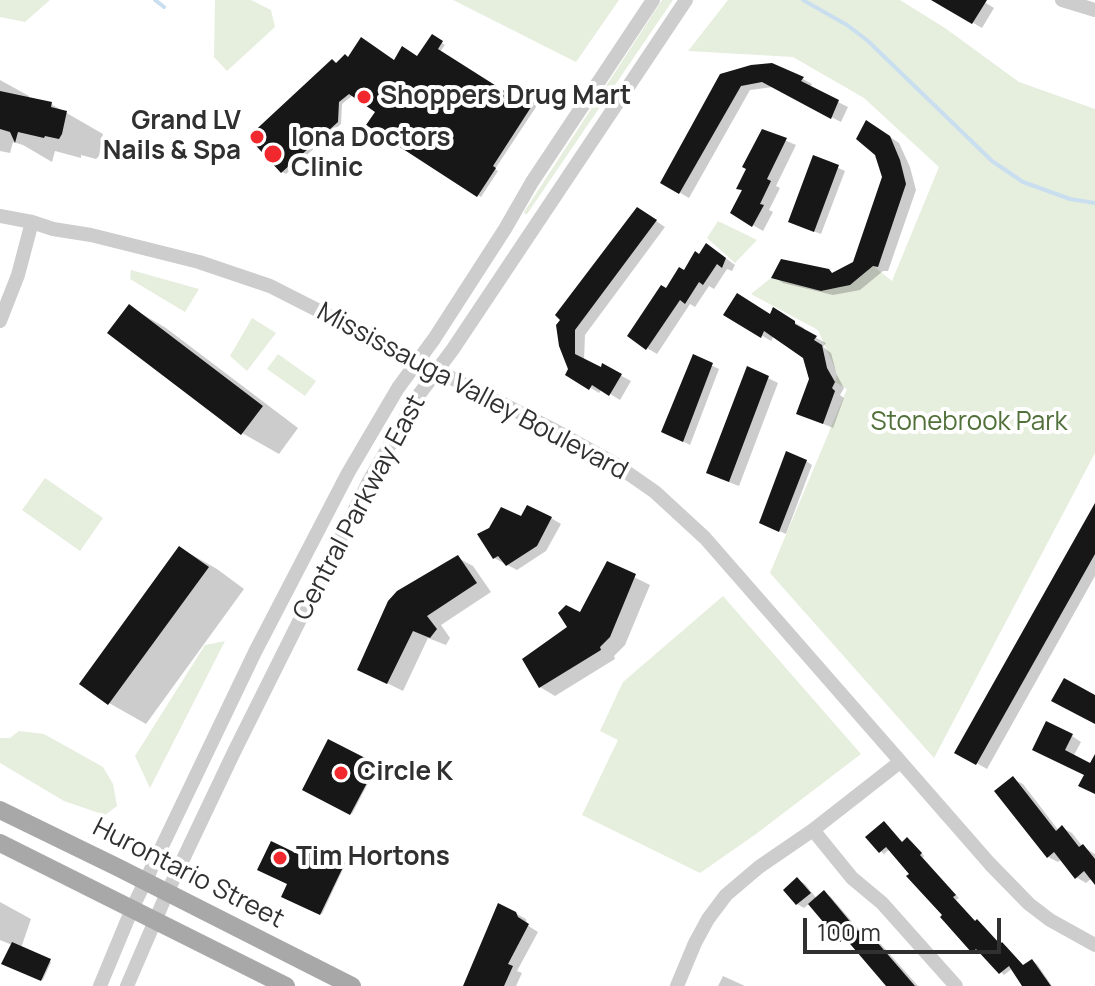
<!DOCTYPE html>
<style>
body{margin:0}
#map{position:relative;width:1095px;height:986px;overflow:hidden;background:#fff;font-family:Manrope,sans-serif}
canvas{display:block}
.scale{position:absolute;left:803px;top:918px;width:198px;height:36px;box-sizing:border-box;border:4px solid #303030;border-top:0;padding-left:10px;font-size:24px;line-height:28px;white-space:nowrap;color:#303030;-webkit-text-stroke:6px #fff;paint-order:stroke}
</style>
<div id="map">
<canvas width="1095" height="986"></canvas>
<div class="scale">100 m</div>
</div>
<script>
const ctx = document.querySelector('canvas').getContext('2d');
ctx.lineJoin = 'round';
function fill(path, color) {
  ctx.fillStyle = color;
  ctx.fill(path, 'evenodd');
}
function poly(rows) {
  const path = new Path2D();
  for (const r of rows) {
    path.moveTo(r[0], r[1]);
    for (let i = 2; i < r.length; i += 2) path.lineTo(r[i], r[i + 1]);
  }
  return path;
}
function strokePath(path, color, width, dash) {
  ctx.strokeStyle = color;
  ctx.lineWidth = width;
  ctx.lineCap = dash ? 'butt' : 'round';
  ctx.setLineDash(dash || []);
  ctx.stroke(path);
}
function label(font, color, halo, rows, align = 'center') {
  ctx.font = font + ' Manrope,sans-serif';
  ctx.lineWidth = 8;
  ctx.setLineDash([]);
  ctx.textBaseline = 'middle';
  ctx.strokeStyle = halo;
  ctx.fillStyle = color;
  for (const [text, x, y, turn = 0] of rows) {
    ctx.save();
    ctx.translate(x, y);
    ctx.rotate((+turn || 0) * Math.PI / 180);
    ctx.textAlign = isNaN(turn) ? turn : align;
    if (halo) ctx.strokeText(text, 0, 0);
    ctx.fillText(text, 0, 0);
    ctx.restore();
  }
}
fill(poly([
 [0,0,50,0,25,22,0,17],
 [215,0,251,0,271,10,275,27,227,71,214,57],
 [453,0,619,0,576,62],
 [662,0,673,0,527,214,525,214,524,212],
 [728,0,900,0,945,28,1019,82,1095,109,1095,453,934,758,770,573,847,389,835,382,837,373,818,330,751,294,771,278,821,291,842,287,858,279,873,266,892,281,939,167,864,98,793,57,688,51],
 [718,221,757,240,735,263,707,238],
 [131,270,199,289,185,312,130,279],
 [252,318,276,333,247,371,230,356],
 [278,354,316,381,305,396,267,369],
 [45,478,103,518,80,551,22,510],
 [723,596,861,754,756,834,700,873,582,815,618,740,600,731,623,682],
 [225,641,150,788,135,756,205,645],
 [19,731,44,734,103,767,113,784,117,806,105,815,64,801,0,763,0,738,10,738]
]), '#e6eede');
fill(poly([
 [934,0,981,0,994,8,982,28],
 [432,36,445,45,440,52,520,104,525,96,538,104,495,169,498,171,481,197,369,124,378,111,353,95,342,104,341,124,286,174,282,172,337,65,395,62,418,59],
 [772,65,803,79,812,84,810,88,848,107,841,122,773,87,750,90,689,198,663,183,721,75],
 [0,80,29,96,29,99,51,104,103,134,99,156,96,159,81,155,81,158,55,151,52,162,23,145,13,142,10,153,0,151],
 [877,128,899,143,910,167,916,190,888,271,883,271,860,290,833,295,783,283,774,277,834,274,855,263,884,177],
 [763,131,796,145,776,186,780,188,769,210,773,212,763,231,732,213,744,192,739,189],
 [814,157,845,171,821,234,797,225],
 [647,215,665,227,585,335,584,361,602,370,603,366,631,381,620,400,602,389,599,393,568,374,570,370,561,345],
 [716,251,735,265,732,271,727,269,714,289,709,286,695,307,690,304,657,354,647,348,666,290,700,256],
 [130,307,166,328,298,428,279,454,242,433],
 [774,310,804,328,803,331,826,343,823,347,831,353,837,375,844,388,840,395,844,398,833,428,798,413,811,379,804,357,774,336,771,341,726,314,771,316],
 [694,357,719,369,690,445,671,435],
 [768,378,778,383,739,486,718,478],
 [806,461,812,465,786,534,768,526],
 [1095,507,1095,576,987,769,957,752],
 [522,518,551,518,561,524,546,551,517,570,494,558],
 [180,548,217,569,244,589,146,724,109,703,82,683],
 [458,558,473,566,491,592,441,625,450,638,446,645,428,638,403,691,375,677],
 [608,564,650,585,625,645,614,656,615,659,555,696,540,687,570,627,581,615],
 [1072,736,1081,742,1073,757,1095,768,1095,793,1086,775,1044,754],
 [329,742,377,766,352,814,305,789],
 [1013,779,1023,784,1059,831,1063,828,1072,833,1083,847,1095,854,1095,882,1092,878,1086,883,1076,877,1062,859,1058,862,1048,857],
 [888,826,903,843,908,839,912,842,924,856,923,858,959,898,956,900,976,922,1001,946,1003,944,1007,947,1024,967,1032,961,1037,964,1052,986,1025,986,1013,968,1004,975,980,951,977,954,973,951,890,849,884,854,880,851],
 [307,846,345,865,322,914,283,896],
 [798,880,805,884,817,899,824,893,831,897,861,932,864,929,871,933,918,986,888,986,851,942,848,944,841,940,810,903,804,908,797,904],
 [0,902,31,919,21,948,51,962,43,980,4,964,12,945,0,940],
 [515,913,526,919,527,925,538,932,517,971,522,973,516,986,465,986],
 [723,976,745,986,718,986]
]), '#0003');
strokePath(poly([
 [155,0,164,7],
 [803,0,847,25,868,41,992,161,1023,182,1070,199,1095,203]
]), '#c9deef', 4);
fill(poly([
 [931,0,987,0,972,24],
 [432,34,443,41,438,49,520,101,525,94,535,101,493,166,496,168,477,197,366,125,375,112,349,94,339,102,338,122,281,173,248,137,332,59,336,63,345,54,348,57,361,37,394,60,402,46,417,56],
 [772,63,804,77,801,81,839,100,831,119,762,82,741,86,679,194,660,183,720,74,751,65],
 [0,91,52,102,51,107,67,111,62,134,59,139,45,136,44,138,18,132,15,143,10,132,0,129],
 [866,120,890,136,900,160,906,184,878,267,873,266,850,285,821,291,771,278,781,259,829,269,832,273,853,262,882,177,875,155,856,139],
 [762,129,787,138,767,179,771,181,760,204,764,205,752,227,730,213,742,190,736,189,746,169,742,167],
 [813,155,839,165,814,232,788,222],
 [637,207,657,220,575,330,575,354,601,367,602,363,622,374,609,396,592,385,589,390,565,375,568,369,559,346,556,325,560,320,555,315],
 [706,243,726,258,722,268,717,264,703,285,699,282,685,304,680,300,646,350,627,336,661,285,666,288,679,267,684,270,695,251,699,254],
 [737,293,770,314,773,307,795,321,795,324,817,336,814,340,822,345,827,368,835,382,832,388,835,391,823,424,796,414,809,379,803,358,764,331,761,338,723,315],
 [129,304,263,406,241,435,107,333],
 [693,354,713,363,683,442,661,432],
 [747,366,769,376,729,482,706,473],
 [786,451,807,460,779,532,759,523],
 [1095,503,1095,554,976,765,954,753],
 [527,505,552,517,537,546,506,566,498,556,493,559,477,534,489,528,501,507,521,516],
 [179,546,209,567,108,705,79,684],
 [458,555,477,583,427,616,437,629,430,638,413,631,387,684,357,670,388,601,397,591],
 [607,561,636,574,610,637,600,647,601,650,539,688,522,659,567,627,558,613,566,605,580,612],
 [1064,678,1095,695,1095,724,1051,701],
 [1046,721,1073,734,1065,750,1090,763,1095,754,1095,794,1078,786,1084,775,1032,750],
 [328,739,377,764,350,815,302,790],
 [1013,776,1056,831,1062,825,1079,847,1083,844,1095,859,1095,885,1084,871,1075,879,1054,852,1047,858,994,791],
 [884,821,902,842,907,837,922,853,920,855,956,895,953,897,975,921,977,919,1000,944,1002,942,1023,965,1032,959,1051,986,1022,986,1009,966,999,974,976,949,972,953,940,917,942,915,906,876,909,874,886,847,879,853,865,837],
 [271,841,300,855,306,844,345,863,320,915,281,897,287,884,257,870],
 [797,877,811,893,796,905,783,890],
 [824,890,858,931,864,927,915,986,886,986,845,938,840,942,808,904],
 [498,903,516,912,518,917,529,924,508,964,513,966,504,986,463,986],
 [12,942,51,959,41,981,1,964]
]), '#171717');
strokePath(poly([
 [1062,0,1095,10],
 [0,216,32,222,53,229,91,235,199,262,270,286,556,431,612,462,655,492,705,538,990,864,1029,904,1050,920,1095,945],
 [0,321,18,275,32,222],
 [813,830,852,878,882,903,956,986],
 [100,986,132,909,255,652,348,473,398,388,434,339,505,229,532,182,653,0],
 [127,986,167,893,234,752,369,481,418,396,453,349,686,0],
 [677,986,695,943,708,919,726,895,759,867,813,830,900,762]
]), '#cdcdcd', 14);
strokePath(poly([
 [0,810,117,867,352,986],
 [0,843,286,986]
]), '#a8a8a8', 18);
for (const [x, y, r, color] of [
 [364,97,8,"#f1292e"],
 [257,137,8,"#f1292e"],
 [273,154,10,"#f1292e"],
 [341,773,8,"#f1292e"],
 [280,858,8,"#f1292e"]
]) {
  const dot = new Path2D();
  dot.arc(x, y, r, 0, 2 * Math.PI);
  ctx.fillStyle = color;
  ctx.fill(dot);
  strokePath(dot, '#fff', 3);
}
label('bold 26px', '#303030', '#fff', [
 ["Shoppers Drug Mart",380,97],
 ["Grand LV",241,122,"right"],
 ["Nails & Spa",241,152,"right"],
 ["Iona Doctors",291,139],
 ["Clinic",291,169],
 ["Circle K",357,773],
 ["Tim Hortons",296,858]
], 'left');
label('26px', '#303030', '#fff', [
 ["Mississauga Valley Boulevard",472,392,28],
 ["Central Parkway East",360,508,-62],
 ["Hurontario Street",188,874,27]
]);
label('26px', '#51703a', '#fff', [
 ["Stonebrook Park",969,423]
]);
</script>
